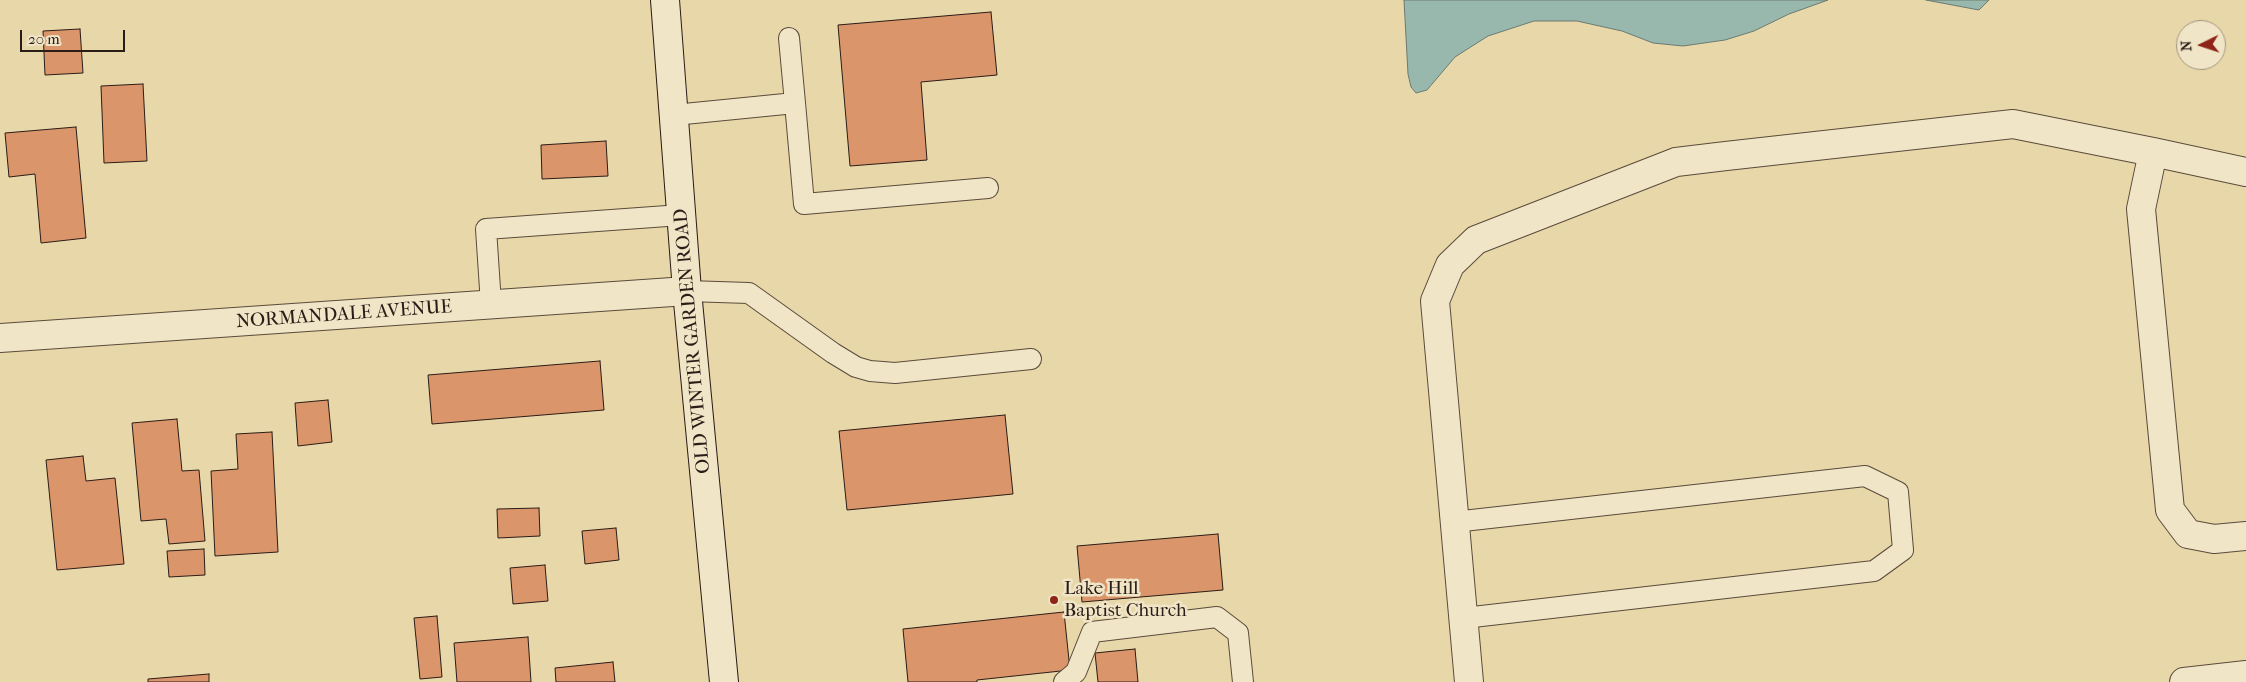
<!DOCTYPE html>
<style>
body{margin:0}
#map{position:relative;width:2246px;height:682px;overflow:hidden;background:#e8d7a9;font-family:"IM FELL French Canon",serif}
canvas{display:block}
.north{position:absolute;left:2176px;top:20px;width:50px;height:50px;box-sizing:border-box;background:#f0e5c7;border:1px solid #a19580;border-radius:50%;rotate:266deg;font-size:14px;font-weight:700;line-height:20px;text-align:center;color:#2a1c16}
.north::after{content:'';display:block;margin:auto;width:18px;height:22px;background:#8f2418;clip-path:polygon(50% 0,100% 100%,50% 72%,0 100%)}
.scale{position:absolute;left:20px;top:30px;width:105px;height:22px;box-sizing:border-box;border:2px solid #2a1c16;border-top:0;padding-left:6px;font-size:15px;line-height:18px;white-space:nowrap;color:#2a1c16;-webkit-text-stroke:4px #f0e5c7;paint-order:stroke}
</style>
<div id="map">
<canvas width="2246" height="682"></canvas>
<div class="north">N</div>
<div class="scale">20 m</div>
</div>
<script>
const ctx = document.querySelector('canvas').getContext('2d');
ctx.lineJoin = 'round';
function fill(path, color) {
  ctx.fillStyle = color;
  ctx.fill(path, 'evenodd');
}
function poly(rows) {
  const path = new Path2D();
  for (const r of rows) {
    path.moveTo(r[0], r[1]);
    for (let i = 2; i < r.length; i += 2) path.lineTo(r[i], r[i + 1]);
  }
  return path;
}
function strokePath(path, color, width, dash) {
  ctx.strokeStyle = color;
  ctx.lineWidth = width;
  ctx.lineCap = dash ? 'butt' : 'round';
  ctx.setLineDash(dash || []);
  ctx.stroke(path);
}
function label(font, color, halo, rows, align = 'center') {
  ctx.font = font + ' "IM FELL French Canon",serif';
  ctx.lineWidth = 5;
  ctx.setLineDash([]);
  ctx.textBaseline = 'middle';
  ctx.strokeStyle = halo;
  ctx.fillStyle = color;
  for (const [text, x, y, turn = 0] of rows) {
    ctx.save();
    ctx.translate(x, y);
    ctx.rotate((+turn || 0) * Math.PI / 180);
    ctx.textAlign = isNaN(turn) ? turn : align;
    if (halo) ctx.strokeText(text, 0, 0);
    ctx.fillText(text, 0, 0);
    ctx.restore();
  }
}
const water = poly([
 [1404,0,1828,0,1789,14,1754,31,1725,40,1683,46,1653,43,1622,31,1577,21,1534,21,1488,36,1455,57,1427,90,1416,93,1411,87,1408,74,1404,0],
 [1926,0,1989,0,1979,10,1926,0]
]);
fill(water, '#98b8ad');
strokePath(water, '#6c7a71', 1);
const building = poly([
 [991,12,997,75,921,82,927,160,850,166,838,25,991,12],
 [80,29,83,73,45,75,43,31,80,29],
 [143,84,147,161,104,163,101,86,143,84],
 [76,127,86,238,41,243,35,174,9,177,5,133,76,127],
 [606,141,608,176,542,179,541,145,606,141],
 [600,361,604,410,432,424,428,375,600,361],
 [328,400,332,442,298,446,295,403,328,400],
 [1005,415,1013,494,847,510,839,431,1005,415],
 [177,419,182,471,199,470,205,541,169,544,166,519,141,521,132,423,177,419],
 [272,432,278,552,215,556,211,471,238,469,236,434,272,432],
 [83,456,86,481,115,478,124,564,57,570,46,460,83,456],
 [539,508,540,536,498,538,497,509,539,508],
 [616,528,619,560,585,564,582,531,616,528],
 [1218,534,1223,590,1082,602,1077,546,1218,534],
 [204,549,205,575,169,577,167,551,204,549],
 [545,565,548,601,513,604,510,568,545,565],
 [1064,612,1070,670,977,680,977,682,908,682,903,629,1064,612],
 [437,616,442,677,420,679,414,618,437,616],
 [528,637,531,682,457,682,454,643,528,637],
 [1135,649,1138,682,1098,682,1095,653,1135,649],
 [613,662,615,682,556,682,555,668,613,662],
 [209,674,209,682,148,682,148,679,209,674]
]);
fill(building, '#db956a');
strokePath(building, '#2a1c16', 1);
const service = poly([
 [789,38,795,103],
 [674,115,795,103,804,204,988,188],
 [687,291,749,293,833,353,856,367,870,371,895,373,1031,359],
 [491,304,486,229,681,215],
 [1454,522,1865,476,1898,492,1903,550,1874,571,1464,618],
 [1064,682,1076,672,1092,632,1217,617,1238,633,1243,682]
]);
const minor = poly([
 [2246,172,2153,152,2141,209,2170,510,2188,534,2214,539,2246,536],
 [0,338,687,291],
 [1469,682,1435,301,1450,265,1476,240,1676,162,1726,156,2013,124,2153,152],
 [2184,682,2246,675]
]);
const secondary = poly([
 [665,0,687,291,724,682]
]);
strokePath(service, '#5a4b3b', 22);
strokePath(minor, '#5a4b3b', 30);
strokePath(secondary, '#2a1c16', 30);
strokePath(service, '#f0e5c7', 20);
strokePath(minor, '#f0e5c7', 28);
strokePath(secondary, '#f0e5c7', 28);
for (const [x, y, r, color] of [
 [1054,600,5,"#8f2418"]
]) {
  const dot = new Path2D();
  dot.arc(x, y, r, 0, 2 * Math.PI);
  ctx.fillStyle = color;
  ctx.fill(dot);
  strokePath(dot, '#f0e5c7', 2);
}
label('19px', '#2a1c16', '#f0e5c7', [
 ["NORMANDALE AVENUE",344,315,-4],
 ["OLD WINTER GARDEN ROAD",693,341,-95]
]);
label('19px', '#2a1c16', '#f0e5c7', [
 ["Lake Hill",1064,589],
 ["Baptist Church",1064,611]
], 'left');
</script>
